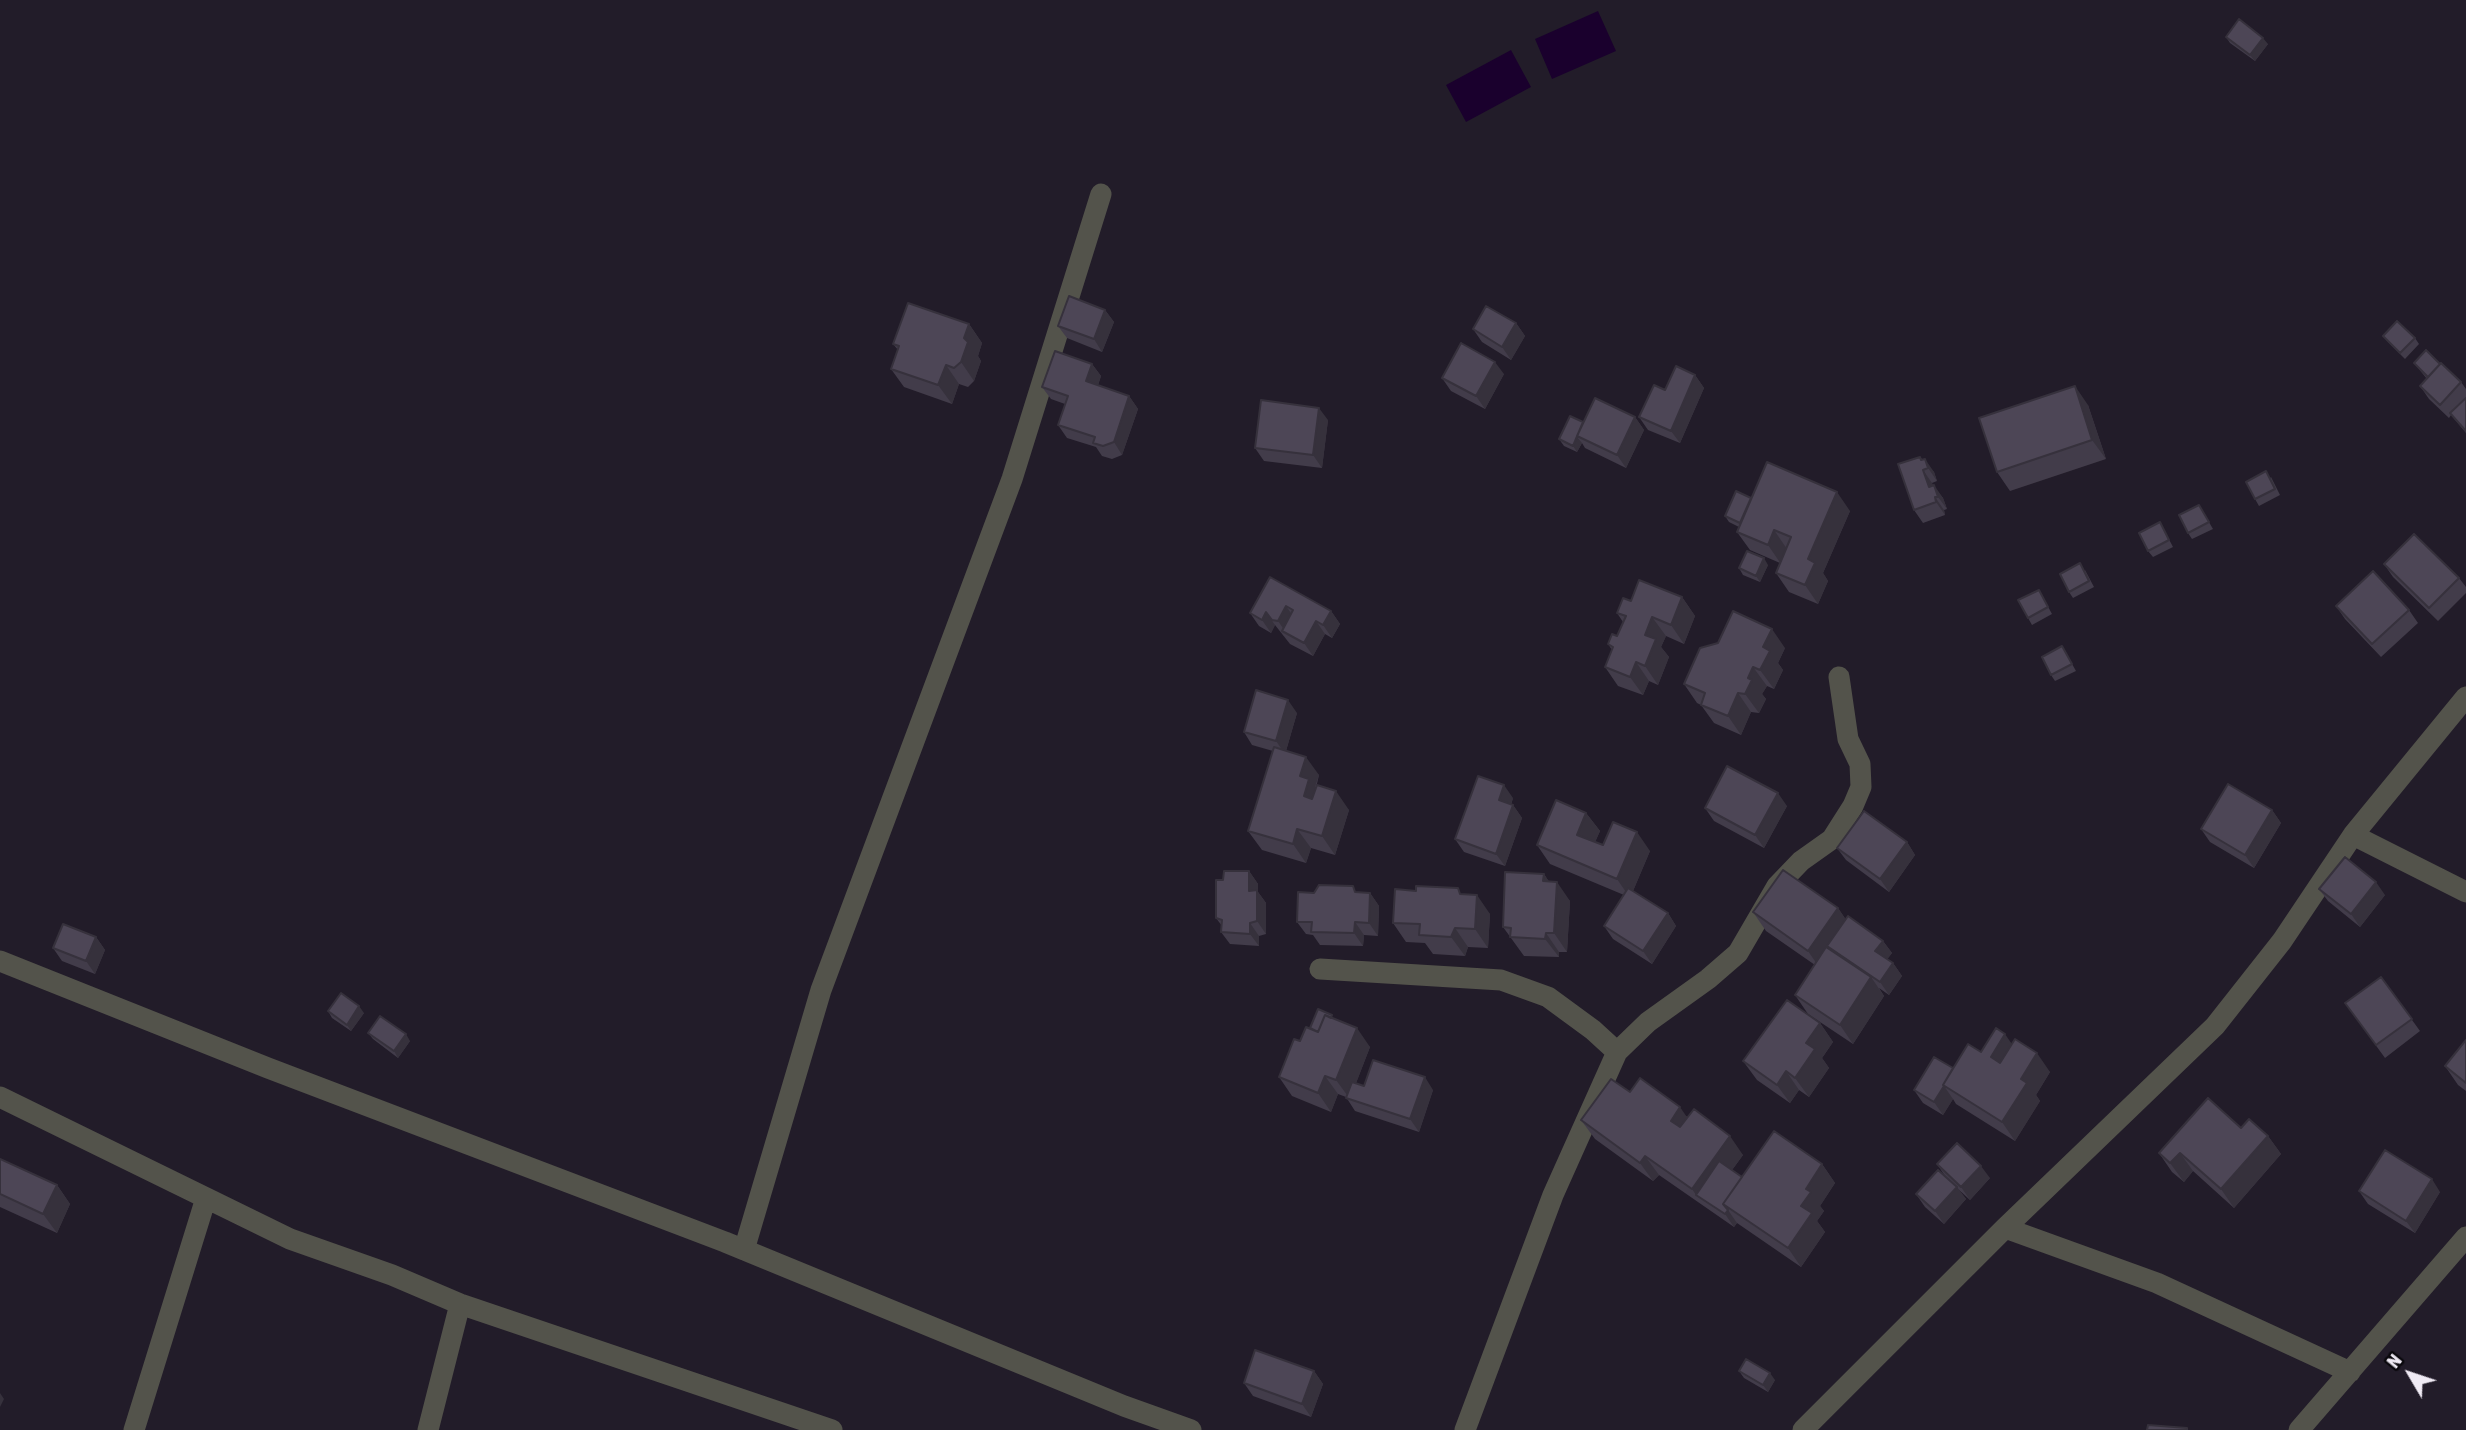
<!DOCTYPE html>
<style>
body{margin:0}
#map{position:relative;width:2466px;height:1430px;overflow:hidden;background:#221c29;font-family:"Asap Condensed",sans-serif}
canvas{display:block}
.north{position:absolute;left:2375px;top:1339px;width:70px;height:70px;-webkit-text-stroke:5px #0a080d;paint-order:stroke;rotate:309deg;font-size:19px;font-weight:700;line-height:28px;text-align:center;color:#efeaf4}
.north::after{content:'';display:block;margin:auto;width:24px;height:32px;background:#efeaf4;clip-path:polygon(50% 0,100% 100%,50% 72%,0 100%)}
</style>
<div id="map">
<canvas width="2466" height="1430"></canvas>
<div class="north">N</div>
</div>
<script>
const ctx = document.querySelector('canvas').getContext('2d');
ctx.lineJoin = 'round';
function fill(path, color) {
  ctx.fillStyle = color;
  ctx.fill(path, 'evenodd');
}
function poly(rows) {
  const path = new Path2D();
  for (const r of rows) {
    path.moveTo(r[0], r[1]);
    for (let i = 2; i < r.length; i += 2) path.lineTo(r[i], r[i + 1]);
  }
  return path;
}
function strokePath(path, color, width, dash) {
  ctx.strokeStyle = color;
  ctx.lineWidth = width;
  ctx.lineCap = dash ? 'butt' : 'round';
  ctx.setLineDash(dash || []);
  ctx.stroke(path);
}
fill(poly([
 [1598,11,1616,51,1552,79,1535,39],
 [1511,50,1531,87,1466,122,1446,85]
]), '#1a002d');
strokePath(poly([
 [2353,835,2466,892],
 [0,961,268,1068,725,1242,1124,1406,1191,1430],
 [1320,969,1501,980,1548,997,1593,1030,1617,1052],
 [0,1097,290,1239,392,1275,460,1304,832,1430],
 [2005,1228,2157,1283,2350,1372],
 [744,1250,821,990,1012,479,1101,194],
 [134,1430,206,1198],
 [428,1430,460,1304],
 [1465,1430,1553,1195,1617,1052,1648,1022,1708,979,1738,953,1777,886,1801,861,1832,839,1853,806,1861,787,1860,764,1848,739,1839,677],
 [1803,1430,2005,1228,2215,1026,2282,941,2353,835,2466,697],
 [2299,1430,2466,1237]
]), '#53534b', 21);
fill(poly([
 [2226,37,2268,44,2255,61,2230,43],
 [1105,310,1114,322,1102,352,1067,338,1058,326],
 [1516,323,1525,336,1511,360,1482,342,1473,329],
 [969,324,982,343,978,356,981,361,974,381,968,387,959,384,952,404,904,387,891,369,898,350,893,344],
 [2383,336,2415,338,2419,344,2405,359,2388,342],
 [2414,363,2440,364,2461,382,2466,389,2466,433,2451,415,2449,418,2429,399,2420,386,2427,379],
 [1092,364,1101,376,1098,385,1129,396,1138,409,1122,455,1112,459,1102,456,1096,447,1067,438,1058,425,1065,404,1051,399,1042,387],
 [1504,374,1485,409,1451,391,1442,378],
 [1695,375,1704,388,1680,443,1648,430,1639,417,1665,390],
 [2088,405,2106,459,2010,491,1997,472],
 [1635,417,1644,430,1626,468,1585,448,1582,443,1577,452,1564,446,1559,439,1583,422],
 [1328,420,1322,468,1264,461,1255,448],
 [1920,457,1934,472,1937,481,1932,483,1933,486,1943,498,1947,509,1944,510,1945,515,1923,523,1914,510],
 [2271,477,2280,495,2259,506,2255,499],
 [1751,498,1850,511,1823,573,1828,581,1818,604,1789,592,1776,573,1780,563,1750,550,1737,532,1739,527,1729,522,1725,516],
 [2199,505,2213,529,2192,539,2188,533],
 [2160,522,2173,547,2153,557,2148,551],
 [2384,564,2459,578,2466,587,2466,593,2438,621,2393,577],
 [1768,565,1760,582,1743,575,1739,568],
 [2085,570,2094,587,2073,598,2069,592],
 [1270,577,1331,611,1340,624,1332,638,1325,634,1313,656,1290,644,1275,625,1271,633,1259,626,1250,613],
 [2039,590,2052,614,2032,625,2028,618],
 [1682,597,1695,616,1684,644,1666,636,1661,647,1669,657,1658,685,1649,681,1643,695,1618,686,1605,667,1612,650,1608,644,1617,636,1623,622,1617,613,1631,601],
 [2336,606,2409,610,2418,623,2381,657,2345,619],
 [2062,646,2076,671,2055,681,2051,675],
 [1785,648,1778,663,1783,670,1774,689,1767,686,1762,694,1766,699,1759,713,1751,712,1741,735,1714,723,1701,705,1697,703,1684,684],
 [1297,713,1286,751,1319,775,1316,788,1349,810,1335,855,1311,848,1306,863,1262,850,1248,831,1273,751,1252,745,1244,732],
 [1513,798,1511,805,1513,805,1522,818,1505,866,1464,852,1455,839],
 [1787,806,1764,848,1714,821,1705,808],
 [2272,810,2281,823,2254,868,2210,842,2201,829],
 [1586,813,1600,831,1595,842,1603,845,1650,851,1633,891,1668,913,1676,926,1652,964,1613,939,1604,926,1624,895,1550,864,1537,845],
 [1907,842,1915,855,1889,892,1846,860,1837,848],
 [1249,871,1258,884,1258,892,1266,903,1266,934,1259,936,1259,946,1230,944,1221,932,1222,926,1216,918,1223,880],
 [1544,874,1549,882,1570,901,1567,952,1559,952,1559,957,1524,956,1503,927],
 [2319,889,2385,895,2360,927,2328,901],
 [1357,893,1370,893,1379,906,1378,936,1364,935,1363,946,1320,945,1313,935,1306,934,1297,922],
 [1462,894,1490,914,1488,948,1468,947,1465,956,1433,954,1425,943,1406,942,1393,923],
 [1838,908,1846,920,1883,941,1892,953,1887,959,1893,963,1902,976,1889,995,1879,988,1884,996,1853,1044,1808,1014,1795,995,1815,965,1766,931,1753,912],
 [96,937,105,950,95,974,62,961,53,948],
 [2381,977,2420,1031,2385,1058,2345,1003],
 [328,1011,364,1013,351,1031,332,1018],
 [1335,1019,1370,1047,1356,1083,1364,1086,1433,1090,1419,1132,1355,1111,1346,1097,1338,1094,1331,1112,1292,1096,1279,1077,1300,1041,1310,1028],
 [1820,1023,1833,1042,1822,1058,1829,1068,1809,1097,1799,1090,1790,1103,1757,1080,1743,1061],
 [368,1033,410,1041,398,1058,373,1039],
 [2466,1040,2466,1091,2458,1085,2445,1066],
 [2012,1044,2050,1072,2036,1095,2040,1101,2015,1141,1956,1104,1953,1099,1943,1115,1923,1103,1914,1090,1981,1052],
 [1630,1092,1688,1117,1743,1155,1732,1170,1742,1177,1822,1164,1835,1183,1820,1206,1824,1211,1817,1221,1825,1232,1801,1267,1737,1223,1734,1227,1659,1175,1653,1181,1595,1139,1581,1120],
 [2241,1128,2268,1136,2281,1154,2234,1208,2193,1171,2184,1182,2172,1172,2159,1153],
 [0,1159,57,1185,70,1204,57,1233,0,1207],
 [1937,1164,1990,1178,1970,1200,1958,1189,1966,1199,1944,1224,1925,1207,1916,1194,1945,1176],
 [2359,1191,2440,1192,2415,1233,2368,1204],
 [1314,1371,1323,1384,1311,1417,1253,1396,1244,1383],
 [1739,1371,1775,1380,1768,1392,1744,1378]
]), '#423c4a');
fill(poly([
 [2263,38,2268,44,2255,61,2250,55],
 [1105,310,1114,322,1102,352,1094,339],
 [1516,323,1525,336,1511,360,1502,347],
 [969,324,982,343,978,356,981,361,974,381,961,362,964,338],
 [1495,362,1504,374,1485,409,1476,396],
 [1092,364,1101,376,1095,394,1086,381],
 [946,365,959,384,952,404,938,385],
 [1695,375,1704,388,1680,443,1671,431],
 [2075,386,2088,405,2106,459,2092,440],
 [1129,396,1138,409,1122,455,1114,442],
 [1319,408,1328,420,1322,468,1313,455],
 [1635,417,1644,430,1626,468,1617,455],
 [1577,437,1582,443,1577,452,1573,446],
 [1925,459,1934,472,1937,481,1928,468],
 [1923,470,1932,483,1937,497,1929,487],
 [1934,485,1943,498,1947,509,1938,497],
 [1837,492,1850,511,1823,573,1828,581,1818,604,1805,585,1808,559],
 [1935,497,1944,510,1945,515,1936,502],
 [1774,530,1787,549,1781,564,1768,545],
 [1764,558,1768,565,1760,582,1756,576],
 [1682,597,1695,616,1684,644,1671,625],
 [1286,606,1295,619,1287,634,1278,621],
 [1331,611,1340,624,1332,638,1323,625],
 [1266,612,1275,625,1271,633,1262,620],
 [1652,617,1666,636,1661,647,1669,657,1658,685,1645,666,1645,635],
 [1316,621,1325,634,1313,656,1304,643],
 [1772,629,1785,648,1778,663,1783,670,1774,689,1760,670,1763,647],
 [1636,662,1649,681,1643,695,1630,677],
 [1753,667,1767,686,1762,694,1766,699,1759,713,1745,694,1748,678],
 [1738,693,1751,712,1741,735,1728,716],
 [1288,700,1297,713,1285,754,1276,741],
 [1306,757,1319,775,1315,787,1323,798,1317,815,1304,796,1300,776],
 [1504,785,1513,798,1508,813,1499,800],
 [1336,791,1349,810,1335,855,1322,836],
 [1778,793,1787,806,1764,848,1755,835],
 [1513,805,1522,818,1505,866,1496,854],
 [2272,810,2281,823,2254,868,2245,855],
 [1586,813,1600,831,1590,854,1577,835],
 [1297,829,1311,848,1306,863,1293,844],
 [1637,832,1650,851,1630,898,1617,879],
 [1907,842,1915,855,1889,892,1880,879],
 [1249,871,1258,884,1258,892,1266,903,1266,934,1257,921,1249,891],
 [1544,874,1556,892,1557,882,1570,901,1567,952,1554,933,1543,881],
 [2376,882,2385,895,2360,927,2351,914],
 [1370,893,1379,906,1378,936,1369,923],
 [1477,895,1490,914,1488,948,1475,929],
 [1838,908,1851,927,1827,946,1832,953,1821,970,1808,951],
 [1668,913,1676,926,1652,964,1643,951],
 [1355,922,1364,935,1363,946,1354,933],
 [1250,923,1259,936,1259,946,1250,934],
 [1455,928,1468,947,1465,956,1451,937],
 [1546,933,1559,952,1559,957,1545,939],
 [96,937,105,950,95,974,86,961],
 [1883,941,1892,953,1884,964,1875,951],
 [1893,963,1902,976,1889,995,1880,982],
 [1871,977,1884,996,1853,1044,1840,1025],
 [359,1006,364,1013,351,1031,347,1025],
 [1820,1023,1833,1042,1822,1058,1829,1068,1809,1097,1795,1078,1806,1043],
 [1357,1028,1370,1047,1350,1099,1336,1080],
 [406,1034,410,1041,398,1058,394,1051],
 [2005,1034,2018,1053,2004,1076,1991,1057],
 [2037,1053,2050,1072,2036,1095,2040,1101,2015,1141,2002,1122,2021,1079],
 [1786,1071,1799,1090,1790,1103,1777,1085],
 [1325,1076,1338,1094,1331,1112,1318,1093],
 [1425,1077,1433,1090,1419,1132,1410,1119],
 [1944,1086,1953,1099,1943,1115,1934,1102],
 [1680,1107,1693,1126,1684,1140,1671,1121],
 [1730,1136,1743,1155,1708,1203,1696,1195,1692,1189],
 [2268,1136,2281,1154,2234,1208,2221,1189],
 [2180,1153,2193,1171,2184,1182,2170,1163],
 [1645,1156,1659,1175,1653,1181,1640,1163],
 [1822,1164,1835,1183,1820,1206,1824,1211,1817,1221,1825,1232,1801,1267,1788,1248,1801,1206,1806,1189],
 [1981,1166,1990,1178,1970,1200,1961,1187],
 [2432,1179,2440,1192,2415,1233,2406,1221],
 [57,1185,70,1204,57,1233,43,1214],
 [1957,1187,1966,1199,1944,1224,1935,1211],
 [1728,1210,1737,1223,1734,1227,1725,1214],
 [1314,1371,1323,1384,1311,1417,1302,1404],
 [1770,1373,1775,1380,1768,1392,1763,1385],
 [0,1393,4,1399,0,1407]
]), '#36313c');
const building = poly([
 [2239,19,2263,38,2250,55,2226,37,2239,19],
 [1069,296,1105,310,1094,339,1058,326,1069,296],
 [908,303,969,324,964,338,968,342,961,362,954,368,946,365,938,385,891,369,899,346,893,344,908,303],
 [1486,306,1516,323,1502,347,1473,329,1486,306],
 [2397,321,2415,338,2400,353,2383,336,2397,321],
 [1461,343,1495,362,1476,396,1442,378,1461,343],
 [2426,350,2440,364,2428,377,2414,363,2426,350],
 [1055,351,1092,364,1086,381,1129,396,1114,442,1103,446,1093,443,1095,437,1058,425,1068,396,1042,387,1055,351],
 [2441,363,2461,382,2440,405,2420,386,2441,363],
 [1676,366,1695,375,1671,431,1639,417,1654,385,1665,390,1676,366],
 [2075,386,2092,440,1997,472,1979,418,2075,386],
 [1595,398,1635,417,1617,455,1577,436,1595,398],
 [2466,398,2466,431,2450,413,2466,398],
 [1261,400,1319,408,1313,455,1255,448,1261,400],
 [1570,416,1583,422,1573,446,1559,439,1570,416],
 [1920,457,1921,460,1925,459,1928,468,1923,470,1929,487,1934,485,1938,497,1935,497,1936,502,1914,510,1898,464,1920,457],
 [1767,462,1837,492,1808,559,1815,563,1805,585,1776,573,1791,537,1774,530,1768,545,1737,532,1767,462],
 [2266,471,2275,489,2255,499,2246,482,2266,471],
 [1736,491,1751,498,1740,523,1725,516,1736,491],
 [2199,505,2209,522,2188,533,2179,515,2199,505],
 [2160,522,2169,540,2148,551,2139,533,2160,522],
 [2414,534,2459,578,2429,608,2384,564,2414,534],
 [1747,551,1764,558,1756,576,1739,568,1747,551],
 [2080,563,2089,581,2069,592,2060,574,2080,563],
 [2373,571,2409,610,2372,644,2336,606,2373,571],
 [1270,577,1331,611,1323,625,1316,621,1304,643,1282,631,1293,610,1286,606,1278,621,1272,620,1266,612,1262,620,1250,613,1270,577],
 [1639,580,1682,597,1671,625,1652,617,1645,635,1656,639,1645,666,1636,662,1630,677,1605,667,1613,647,1608,644,1612,634,1617,636,1626,616,1617,613,1623,598,1631,601,1639,580],
 [2039,590,2048,607,2028,618,2018,600,2039,590],
 [1733,611,1772,629,1763,647,1770,651,1760,670,1753,667,1748,678,1752,680,1745,694,1738,693,1728,716,1701,705,1705,693,1684,684,1700,648,1718,643,1733,611],
 [2062,646,2072,664,2051,675,2042,657,2062,646],
 [1256,690,1288,700,1276,741,1244,732,1256,690],
 [1274,747,1306,757,1300,776,1309,779,1304,796,1312,799,1317,785,1336,791,1322,836,1297,829,1293,844,1248,831,1274,747],
 [1727,766,1778,793,1755,835,1705,808,1727,766],
 [1478,776,1504,785,1499,800,1513,805,1496,854,1455,839,1478,776],
 [2228,784,2272,810,2245,855,2201,829,2228,784],
 [1556,800,1586,813,1577,835,1603,845,1613,822,1637,832,1617,879,1537,845,1556,800],
 [1864,811,1907,842,1880,879,1837,848,1864,811],
 [2345,857,2376,882,2351,914,2319,889,2345,857],
 [1783,870,1838,908,1808,951,1753,912,1783,870],
 [1224,871,1249,871,1249,891,1257,890,1257,921,1250,923,1250,934,1221,932,1222,920,1216,918,1216,880,1223,880,1224,871],
 [1505,872,1544,874,1543,881,1557,882,1554,933,1546,933,1545,939,1510,937,1511,928,1503,927,1505,872],
 [1319,885,1353,886,1355,892,1370,893,1369,923,1355,922,1354,933,1311,932,1312,922,1297,922,1298,892,1314,893,1319,885],
 [1416,886,1458,888,1460,894,1477,895,1475,929,1455,928,1451,937,1419,935,1420,924,1393,923,1395,889,1416,891,1416,886],
 [1628,888,1668,913,1643,951,1604,926,1628,888],
 [1848,916,1883,941,1875,951,1893,963,1880,982,1827,946,1848,916],
 [63,924,96,937,86,961,53,948,63,924],
 [1826,947,1871,977,1840,1025,1795,995,1826,947],
 [2381,977,2412,1019,2376,1045,2345,1003,2381,977],
 [341,993,359,1006,347,1025,328,1011,341,993],
 [1787,1000,1820,1023,1806,1043,1815,1049,1795,1078,1786,1071,1777,1085,1743,1061,1787,1000],
 [1318,1009,1332,1015,1331,1018,1325,1015,1318,1032,1310,1028,1318,1009],
 [1325,1015,1357,1028,1336,1080,1325,1076,1318,1093,1279,1077,1294,1039,1300,1041,1306,1027,1318,1032,1325,1015],
 [380,1016,406,1034,394,1051,368,1033,380,1016],
 [1996,1028,2005,1034,1991,1057,2000,1063,2015,1039,2037,1053,2021,1079,2027,1083,2002,1122,1943,1085,1968,1044,1981,1052,1996,1028],
 [2466,1040,2466,1083,2445,1066,2466,1040],
 [1934,1057,1953,1068,1943,1085,1944,1086,1934,1102,1914,1090,1934,1057],
 [1373,1060,1425,1077,1410,1119,1346,1098,1352,1082,1364,1086,1373,1060],
 [1640,1078,1680,1107,1671,1121,1680,1127,1694,1109,1730,1136,1692,1189,1645,1156,1640,1163,1581,1120,1611,1079,1630,1092,1640,1078],
 [2208,1098,2241,1128,2249,1119,2268,1136,2221,1189,2180,1153,2170,1163,2159,1153,2208,1098],
 [1774,1131,1822,1164,1806,1189,1811,1192,1801,1206,1812,1213,1788,1248,1723,1204,1774,1131],
 [1957,1143,1981,1166,1961,1187,1937,1164,1957,1143],
 [2385,1150,2432,1179,2406,1221,2359,1191,2385,1150],
 [0,1159,57,1185,43,1214,0,1194,0,1159],
 [1719,1161,1742,1177,1723,1204,1728,1210,1725,1214,1696,1195,1719,1161],
 [1938,1170,1957,1187,1935,1211,1916,1194,1938,1170],
 [1255,1350,1314,1371,1302,1404,1244,1383,1255,1350],
 [1746,1359,1770,1373,1763,1385,1739,1371,1746,1359],
 [2148,1425,2187,1428,2187,1430,2147,1430,2148,1425]
]);
fill(building, '#4d4656');
strokePath(building, '#36313c', 2);
</script>
